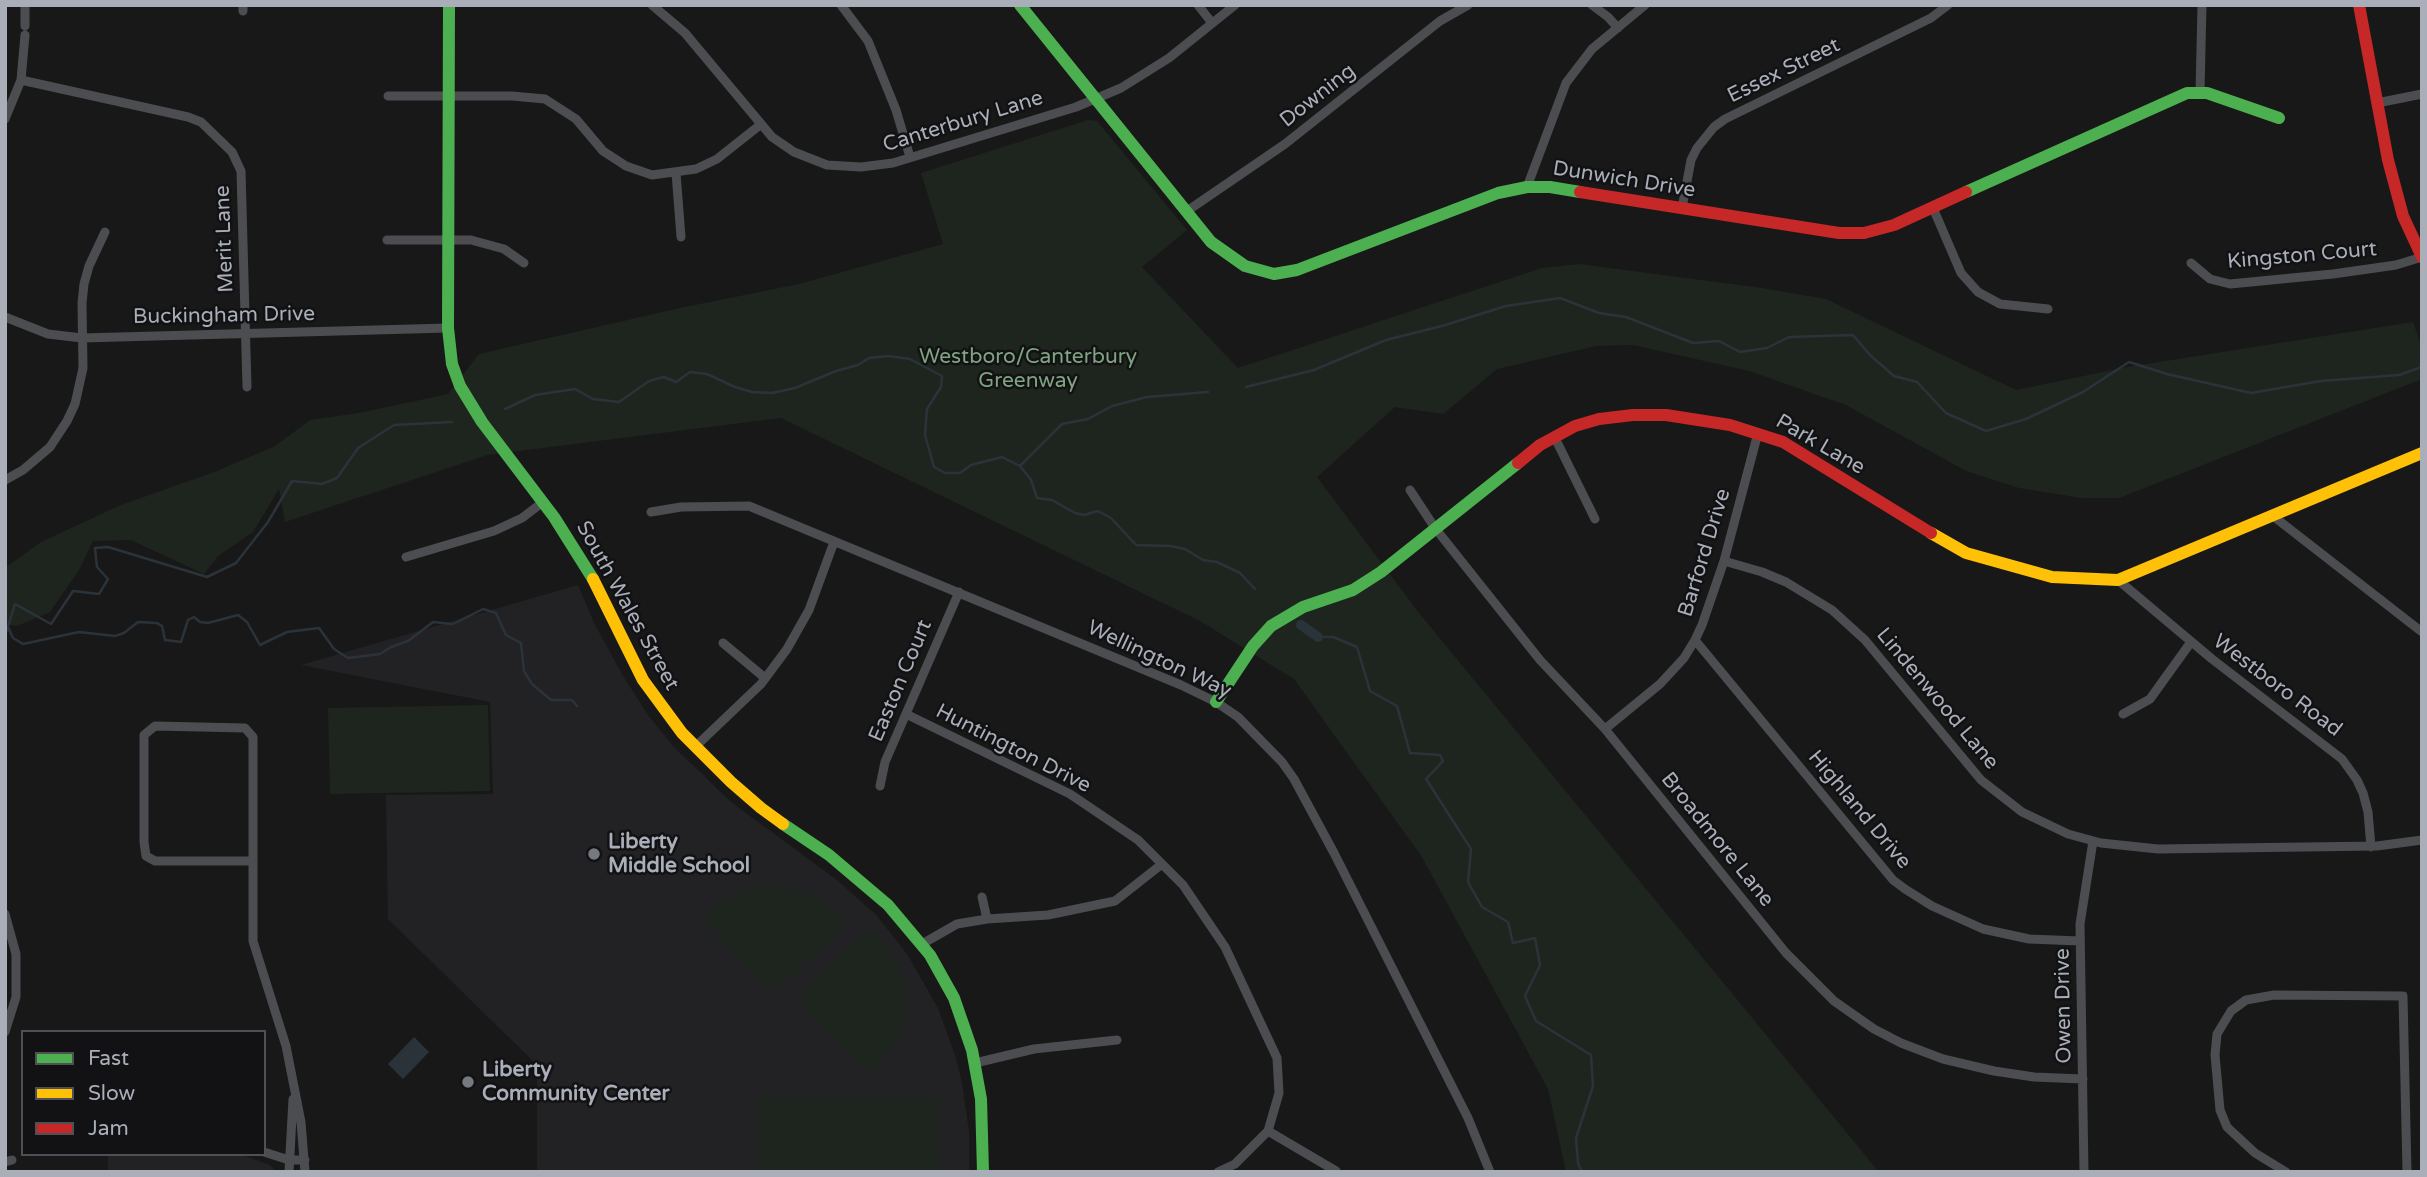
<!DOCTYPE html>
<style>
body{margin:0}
#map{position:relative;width:2427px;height:1177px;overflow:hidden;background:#181818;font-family:"Varela Round",sans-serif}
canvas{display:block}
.frame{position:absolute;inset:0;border:7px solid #a9aeb8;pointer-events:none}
.legend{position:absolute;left:21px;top:1030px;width:245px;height:126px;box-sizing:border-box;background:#121214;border:2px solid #4e5056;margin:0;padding:9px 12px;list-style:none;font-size:21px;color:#a9aeb8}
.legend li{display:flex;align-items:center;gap:14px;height:35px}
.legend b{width:35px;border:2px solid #4e5056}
</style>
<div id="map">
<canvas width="2427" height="1177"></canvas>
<div class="frame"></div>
<ul class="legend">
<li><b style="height:9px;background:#4caf50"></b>Fast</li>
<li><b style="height:9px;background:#ffc107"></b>Slow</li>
<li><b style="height:9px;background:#c62828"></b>Jam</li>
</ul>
</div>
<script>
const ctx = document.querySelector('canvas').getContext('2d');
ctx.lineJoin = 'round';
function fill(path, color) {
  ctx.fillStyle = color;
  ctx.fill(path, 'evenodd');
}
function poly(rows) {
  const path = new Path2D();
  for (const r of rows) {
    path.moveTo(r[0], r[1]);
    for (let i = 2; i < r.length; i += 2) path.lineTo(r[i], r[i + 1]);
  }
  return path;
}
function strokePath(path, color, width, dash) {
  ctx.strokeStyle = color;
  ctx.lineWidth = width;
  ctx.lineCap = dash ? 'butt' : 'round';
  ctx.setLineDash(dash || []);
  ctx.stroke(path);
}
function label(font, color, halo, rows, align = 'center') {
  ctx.font = font + ' "Varela Round",sans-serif';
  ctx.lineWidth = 5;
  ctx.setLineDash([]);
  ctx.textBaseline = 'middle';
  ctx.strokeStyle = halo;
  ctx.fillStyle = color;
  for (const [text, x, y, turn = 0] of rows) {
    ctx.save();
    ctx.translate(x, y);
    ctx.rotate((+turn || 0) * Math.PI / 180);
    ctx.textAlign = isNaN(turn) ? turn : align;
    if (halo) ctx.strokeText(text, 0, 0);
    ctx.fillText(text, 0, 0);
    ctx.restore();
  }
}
fill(poly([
 [578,585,595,625,622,674,648,715,674,747,731,802,837,880,877,916,907,954,938,1008,956,1058,962,1083,969,1131,969,1172,537,1172,537,1065,388,919,386,795,493,794,490,702,301,665],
 [108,1154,239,1154,270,1165,277,1172,108,1172]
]), '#222224');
fill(poly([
 [1088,120,1097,121,1187,230,1142,267,1238,368,1542,268,1579,264,1762,288,1826,299,2016,390,2127,367,2413,322,2422,348,2422,379,2119,498,2082,498,2019,488,1966,471,1846,405,1749,371,1633,345,1596,346,1497,369,1443,414,1395,407,1317,477,1419,613,1879,1172,1566,1172,1548,1089,1422,857,1294,679,1200,621,781,418,487,455,285,522,279,489,253,532,218,556,204,574,131,540,93,541,79,570,50,612,17,626,5,624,5,568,41,542,121,505,217,471,275,446,310,420,359,413,448,394,479,354,680,308,799,284,943,244,921,173],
 [488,705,490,791,330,794,328,708],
 [780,885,814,895,831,906,847,923,782,986,767,987,703,919,719,904,739,893,756,886],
 [870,929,880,936,892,952,905,984,906,1006,903,1024,895,1043,885,1058,870,1073,804,1007,803,993],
 [758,1097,939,1097,940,1172,759,1172]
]), '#1e251e');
fill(poly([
 [414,1037,429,1052,403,1079,388,1064]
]), '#2b333a');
strokePath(poly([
 [1246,387,1314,370,1386,340,1442,326,1506,306,1560,298,1599,313,1626,317,1693,343,1719,341,1740,352,1767,348,1789,337,1853,335,1871,356,1894,376,1917,382,1946,413,1986,431,2026,419,2083,392,2129,362,2167,374,2251,393,2321,381,2399,375,2422,367],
 [505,409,535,395,575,389,593,399,619,402,649,381,664,377,676,382,690,372,707,374,735,387,752,392,772,393,795,388,836,371,858,365,869,358,888,356,910,359,942,376,941,387,927,409,925,435,934,467,945,473,960,473,971,465,1002,457,1020,466,1031,480,1037,498,1052,500,1075,513,1084,515,1098,511,1111,518,1136,545,1171,546,1185,549,1203,560,1217,562,1240,573,1255,589],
 [1020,466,1062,424,1088,419,1112,406,1147,397,1208,392],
 [8,627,13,638,23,644,79,632,115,636,124,633,138,622,157,623,162,626,165,640,181,642,188,620,194,617,200,622,208,623,238,615,247,622,260,645,287,632,319,628,334,649,348,658,380,654,391,647,408,641,433,622,453,624,483,609,496,613,506,635,521,643,524,671,532,684,551,700,572,700,577,706],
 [5,636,15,604,51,624,73,591,99,594,108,579,97,567,95,548,108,547,207,577,236,563,268,522,292,481,322,484,337,478,358,448,394,425,452,422],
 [1318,637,1333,637,1357,647,1370,691,1397,706,1410,753,1440,755,1443,761,1426,779,1471,849,1468,882,1482,907,1508,922,1513,943,1535,938,1540,965,1525,996,1536,1021,1591,1055,1593,1086,1576,1138,1578,1163,1582,1172]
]), '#2b333a', 2.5);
strokePath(poly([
 [1301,625,1318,637]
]), '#2b333a', 10);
strokePath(poly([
 [25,5,25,26],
 [652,5,685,33,772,137,794,152,827,165,861,167,893,163,1076,107,1121,88,1169,58,1235,5],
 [841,5,868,41,896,110,910,157],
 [1198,5,1212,23],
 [1592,5,1608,17,1618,28],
 [243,11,243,5],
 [21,80,188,117,201,122,232,152,241,171,247,387],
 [2200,92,2202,5],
 [388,96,512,96,545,99,576,119,603,151,626,166,652,175,696,169,717,159,760,125],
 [2377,103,2422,94],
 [5,119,21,80,25,35],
 [676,173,681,237],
 [1527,187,1566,83,1592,49,1645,5],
 [1682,208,1691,160,1697,148,1714,127,1725,119,1931,18,1948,5],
 [1933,208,1961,273,1978,292,2000,304,2048,309],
 [1187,211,1285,144,1440,21,1468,5],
 [387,240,471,240,504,249,524,263],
 [2191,263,2210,279,2230,284,2333,274,2396,265,2422,257],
 [5,317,48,334,82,338,448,328],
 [1554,436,1595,519],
 [5,480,23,470,50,447,67,421,75,404,83,368,82,303,84,284,89,266,105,232],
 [1410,490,1435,528,1540,660,1605,729,1786,953,1834,1001,1874,1029,1901,1043,1943,1059,1994,1071,2034,1077,2083,1079],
 [651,512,681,507,749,506,1181,685,1216,702,1238,717,1282,762,1294,779,1334,853,1468,1118,1490,1172],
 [2273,516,2422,632],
 [406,557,494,531,522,518,543,502],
 [1724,561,1762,572,1786,582,1832,610,1865,640,1981,780,2022,812,2068,834,2101,843,2158,849,2377,846,2422,840],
 [2118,580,2212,659,2342,759,2357,780,2363,793,2368,812,2371,847],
 [1695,640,1893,880,1905,889,1932,906,1983,929,2029,939,2080,941],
 [723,643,765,678],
 [906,714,1070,794,1138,840,1183,885,1225,947,1277,1058,1279,1093,1268,1131,1235,1164,1218,1172],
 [2123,714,2150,699,2191,642],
 [1605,729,1660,684,1684,658,1695,640,1702,625,1724,561,1758,433],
 [695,747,761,684,787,649,809,610,834,542],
 [880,786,885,762,959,592],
 [253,861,155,861,146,856,144,842,144,735,155,726,245,728,253,737,253,941,286,1046,301,1122,305,1172],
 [982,897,987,919],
 [5,914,16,954,16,997,5,1032],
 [922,944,957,924,987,919,1048,915,1115,901,1162,864],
 [975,1063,1034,1049,1117,1040],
 [1268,1131,1336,1171],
 [264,1152,289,1160,305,1160],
 [5,1162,12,1160],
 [289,1172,293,1099],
 [2084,1172,2080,924,2093,841],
 [2286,1172,2255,1153,2227,1127,2220,1110,2215,1055,2217,1034,2231,1011,2246,1000,2274,995,2403,996,2407,1172]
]), '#4c4d51', 9);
strokePath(poly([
 [449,5,448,328,452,364,460,386,482,422,554,517,593,579],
 [1020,5,1211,242,1245,266,1274,274,1297,270,1498,193,1527,187,1550,187,1580,192],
 [1966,192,2187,93,2207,93,2279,118],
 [1216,702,1253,646,1271,626,1303,607,1353,590,1381,572,1518,463],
 [783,824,829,855,888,905,930,955,954,998,972,1050,981,1099,983,1172]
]), '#4caf50', 12);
strokePath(poly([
 [1931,533,1966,553,2052,577,2118,580,2422,453],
 [593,579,643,680,682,733,731,782,761,808,783,824]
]), '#ffc107', 12);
strokePath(poly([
 [2359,5,2388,160,2403,216,2422,257],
 [1580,192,1839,233,1864,233,1894,225,1966,192],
 [1518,463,1540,445,1575,426,1599,419,1633,415,1666,415,1730,425,1783,442,1931,533]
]), '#c62828', 12);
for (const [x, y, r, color] of [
 [594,854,7,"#767a80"],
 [468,1082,7,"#767a80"]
]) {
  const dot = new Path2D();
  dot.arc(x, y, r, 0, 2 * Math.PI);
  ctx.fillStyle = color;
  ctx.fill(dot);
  strokePath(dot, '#121214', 2.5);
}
label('21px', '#a9aeb8', '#121214', [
 ["Essex Street",1784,71,-26],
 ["Downing",1318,96,-38],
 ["Canterbury Lane",963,122,-17],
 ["Dunwich Drive",1624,180,9],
 ["Merit Lane",225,239,-92],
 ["Kingston Court",2302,256,-5],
 ["Buckingham Drive",224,316,-1],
 ["Park Lane",1820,445,30],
 ["Barford Drive",1705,553,-73],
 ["South Wales Street",627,606,61],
 ["Wellington Way",1159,660,25],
 ["Easton Court",901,681,-67],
 ["Westboro Road",2277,686,37],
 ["Lindenwood Lane",1937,699,50],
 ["Huntington Drive",1013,749,27],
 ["Highland Drive",1859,810,50],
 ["Broadmore Lane",1717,840,51],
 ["Owen Drive",2064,1006,-91]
]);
label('21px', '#80a380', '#121214', [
 ["Westboro/Canterbury",1028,357],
 ["Greenway",1028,381]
]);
label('bold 21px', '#a9aeb8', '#121214', [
 ["Liberty",608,842],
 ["Middle School",608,866],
 ["Liberty",482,1070],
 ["Community Center",482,1094]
], 'left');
</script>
